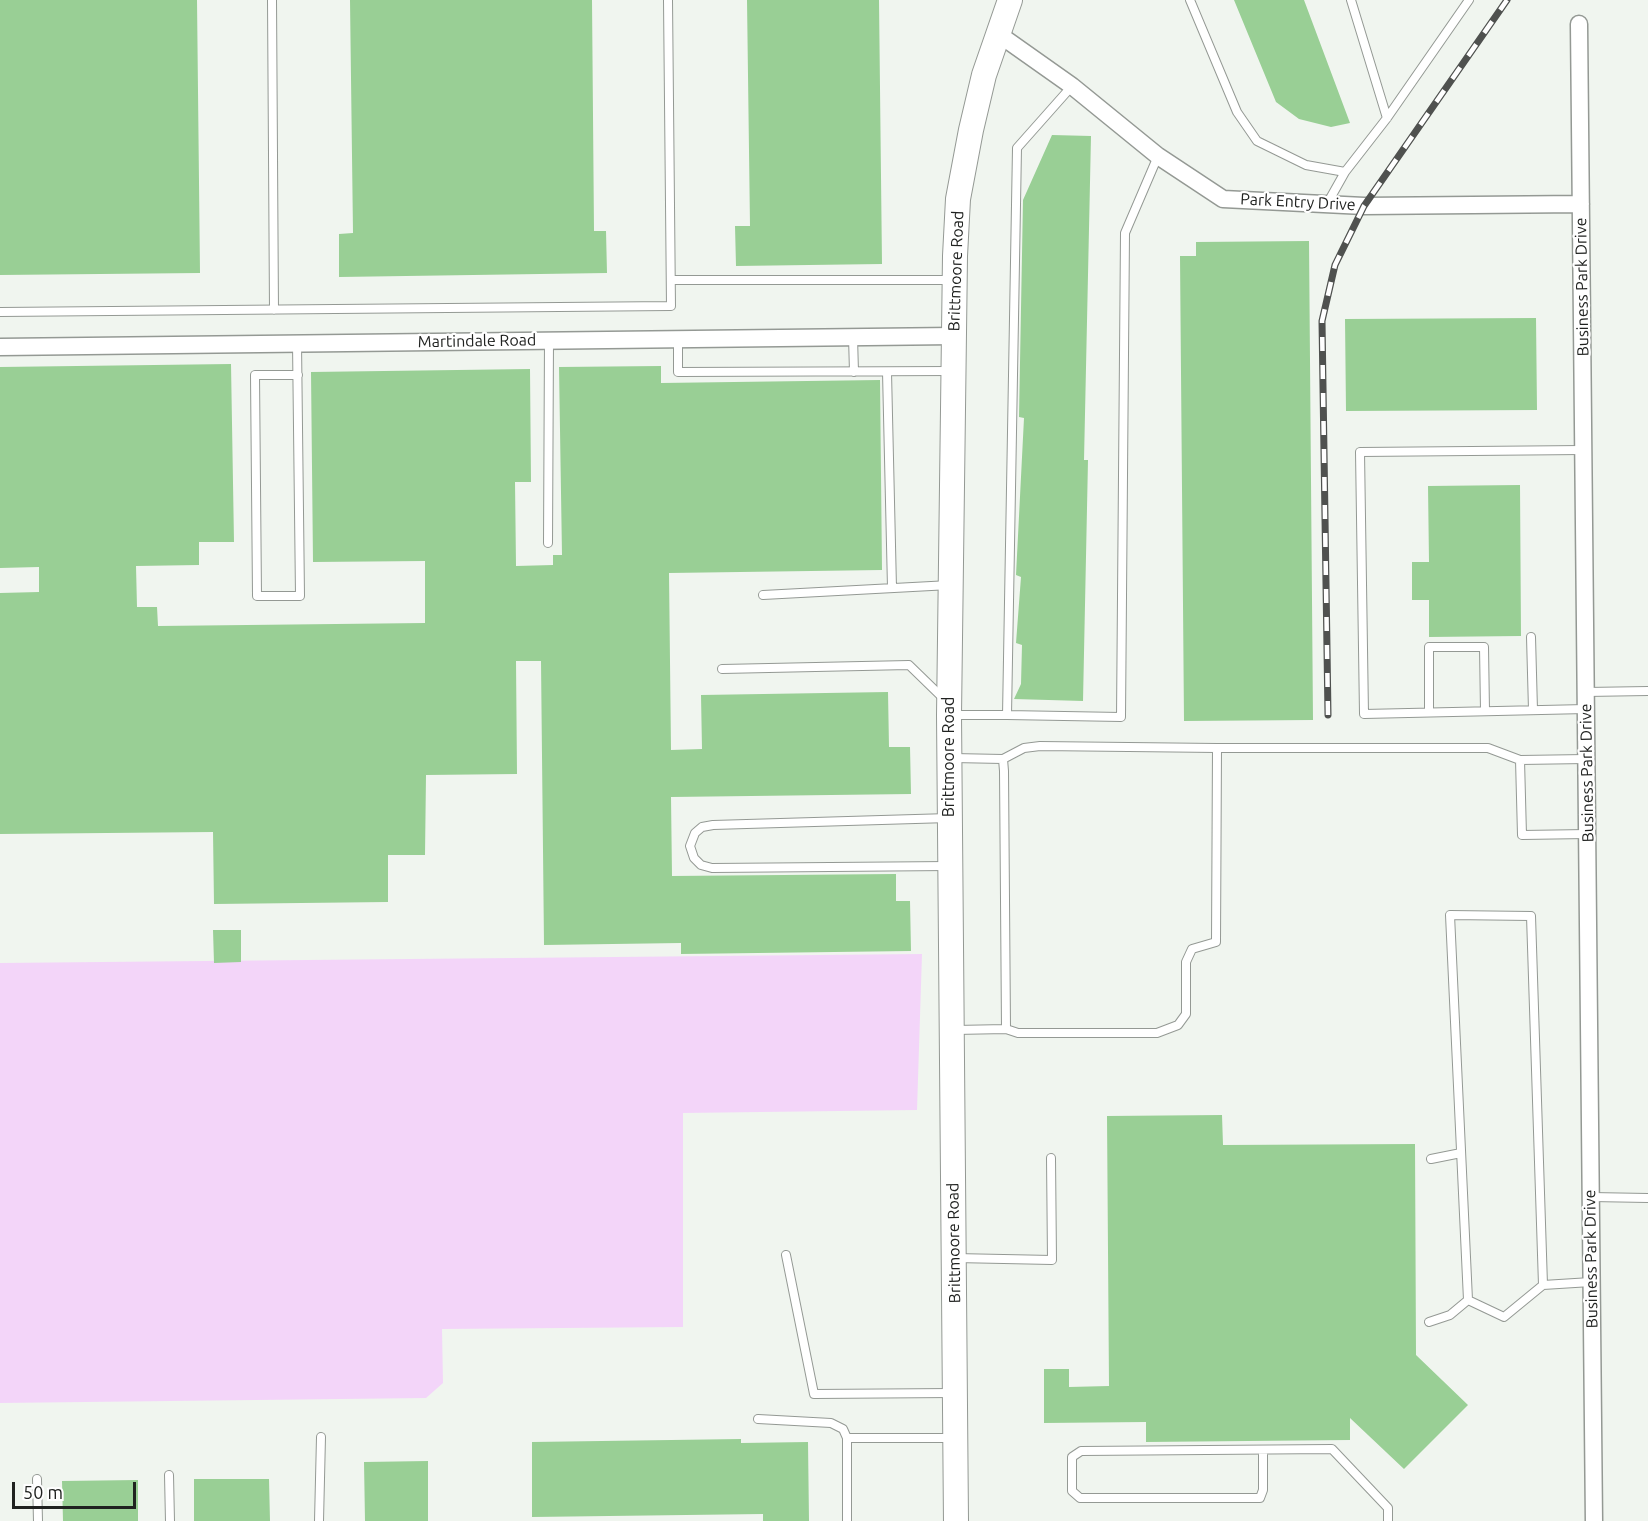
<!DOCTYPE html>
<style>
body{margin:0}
#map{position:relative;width:1648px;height:1521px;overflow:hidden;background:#f0f5ef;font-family:Ubuntu,sans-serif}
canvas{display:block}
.scale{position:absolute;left:12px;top:1482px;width:124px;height:27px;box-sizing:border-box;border:3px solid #202220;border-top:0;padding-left:8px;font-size:18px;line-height:21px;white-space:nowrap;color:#202220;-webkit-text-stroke:4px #fff;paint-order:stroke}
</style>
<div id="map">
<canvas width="1648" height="1521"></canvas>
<div class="scale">50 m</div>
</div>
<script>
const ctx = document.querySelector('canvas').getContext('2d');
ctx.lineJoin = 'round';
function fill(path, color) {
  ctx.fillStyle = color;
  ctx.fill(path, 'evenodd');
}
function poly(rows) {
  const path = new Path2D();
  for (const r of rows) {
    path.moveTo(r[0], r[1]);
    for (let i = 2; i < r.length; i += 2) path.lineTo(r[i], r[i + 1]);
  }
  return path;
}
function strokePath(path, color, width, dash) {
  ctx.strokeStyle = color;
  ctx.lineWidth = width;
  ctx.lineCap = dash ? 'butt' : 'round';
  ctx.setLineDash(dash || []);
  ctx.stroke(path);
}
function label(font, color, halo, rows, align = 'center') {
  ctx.font = font + ' Ubuntu,sans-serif';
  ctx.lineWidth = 4.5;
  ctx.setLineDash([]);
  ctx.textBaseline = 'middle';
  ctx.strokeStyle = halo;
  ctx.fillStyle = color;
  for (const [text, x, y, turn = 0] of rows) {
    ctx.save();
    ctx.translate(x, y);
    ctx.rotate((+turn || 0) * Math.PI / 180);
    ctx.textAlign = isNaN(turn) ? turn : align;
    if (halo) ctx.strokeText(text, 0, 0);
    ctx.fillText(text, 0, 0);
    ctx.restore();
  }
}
fill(poly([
 [922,954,917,1110,683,1113,683,1327,442,1329,443,1383,426,1398,0,1403,0,963]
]), '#f3d5f9');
fill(poly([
 [0,0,197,0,200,273,0,275],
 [350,0,592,0,594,231,606,231,607,273,339,277,339,234,353,233],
 [747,0,879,0,882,264,736,266,735,226,750,226],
 [1234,0,1304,0,1350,123,1331,127,1299,119,1276,102],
 [1052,135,1091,136,1084,460,1088,460,1083,701,1014,699,1021,684,1022,645,1016,643,1021,577,1016,575,1024,418,1019,417,1023,200],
 [1309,241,1313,720,1184,721,1180,256,1196,256,1196,242],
 [1536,318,1537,410,1346,411,1345,319],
 [231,364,234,542,199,542,199,565,136,566,137,607,157,607,158,626,425,623,425,561,313,562,311,372,530,369,531,482,515,482,516,566,553,565,553,555,562,555,559,367,661,366,661,383,880,380,882,570,669,573,671,750,702,749,701,695,888,692,889,747,910,747,911,794,671,797,672,876,896,874,896,901,910,901,911,951,681,954,681,943,544,945,541,661,516,661,517,774,426,775,425,855,388,855,388,902,214,904,213,832,0,834,0,593,39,592,39,567,0,568,0,367],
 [1520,485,1521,636,1429,637,1429,600,1412,600,1412,562,1429,562,1428,486],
 [213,930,241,930,241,962,214,963],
 [1222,1115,1223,1145,1415,1144,1416,1355,1468,1405,1404,1469,1350,1418,1350,1440,1146,1442,1146,1422,1044,1423,1044,1369,1069,1369,1069,1387,1109,1386,1107,1116],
 [741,1439,741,1443,808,1442,809,1521,763,1521,763,1514,532,1517,532,1442],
 [428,1461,428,1521,365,1521,364,1462],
 [194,1479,269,1479,270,1521,194,1521],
 [138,1480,138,1521,63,1521,62,1481]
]), '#99cf95');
const service = poly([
 [272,0,274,310],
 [1190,0,1237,112,1257,141,1306,165,1345,172,1387,118,1469,0],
 [1351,0,1387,118],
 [1072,86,1017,148,1007,715,1121,717,1125,233,1158,156],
 [1327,204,1345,172],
 [671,280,953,280],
 [0,312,671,306,668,0],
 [853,337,854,372],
 [678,339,678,372,953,371],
 [297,343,300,596,257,596,255,375,298,375],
 [887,372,892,588],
 [1583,450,1360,452,1364,714,1586,709],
 [548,543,549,340],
 [763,595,950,585],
 [1531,637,1533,710],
 [722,669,909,665,944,699],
 [1586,692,1648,691],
 [1429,712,1429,647,1484,647,1485,711],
 [952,715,1007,715],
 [1217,748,1488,748,1520,760,1586,759],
 [953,758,1003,759,1004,771,1006,1029,955,1030],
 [1003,759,1024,748,1040,746,1217,748,1216,942,1192,949,1186,962,1186,1014,1178,1025,1157,1033,1018,1033,1006,1029],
 [1520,760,1522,835,1587,834],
 [949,866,712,868,701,865,694,858,690,846,695,833,702,827,713,825,949,818],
 [1431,1159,1461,1153],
 [1591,1197,1648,1198],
 [786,1255,814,1394,952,1393],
 [955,1258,1052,1260,1051,1158],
 [1468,1300,1504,1317,1543,1285,1591,1282],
 [1429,1322,1450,1315,1468,1300,1450,915,1531,916,1543,1285],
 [758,1419,831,1423,843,1429,847,1438],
 [1263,1450,1263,1490,1260,1498,1080,1498,1072,1491,1072,1457,1081,1451,1332,1449,1388,1508,1388,1521],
 [169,1475,170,1521],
 [37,1479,38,1521],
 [319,1521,321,1437],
 [847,1521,847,1438,953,1438]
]);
const minor = poly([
 [1579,24,1594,1521],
 [997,33,1072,86,1158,156,1223,199,1364,206,1581,204],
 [0,347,954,336]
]);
const secondary = poly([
 [956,1521,949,715,955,256,958,199,971,130,984,75,1010,0]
]);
strokePath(service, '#949994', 10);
strokePath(minor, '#949994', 19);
strokePath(secondary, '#949994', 26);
strokePath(service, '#fff', 8);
strokePath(minor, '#fff', 16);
strokePath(secondary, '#fff', 24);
const rail = poly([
 [1328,715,1322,321,1335,265,1364,206,1507,0]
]);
strokePath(rail, '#4f514f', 7);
strokePath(rail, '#fff', 4.5, [14]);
label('16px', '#202220', '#fff', [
 ["Park Entry Drive",1298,202,3],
 ["Brittmoore Road",956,271,-88],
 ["Business Park Drive",1582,287,-91],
 ["Martindale Road",477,341,-1],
 ["Brittmoore Road",949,757,-90],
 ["Business Park Drive",1587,773,-91],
 ["Brittmoore Road",954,1243,-91],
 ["Business Park Drive",1591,1259,-91]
]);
</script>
